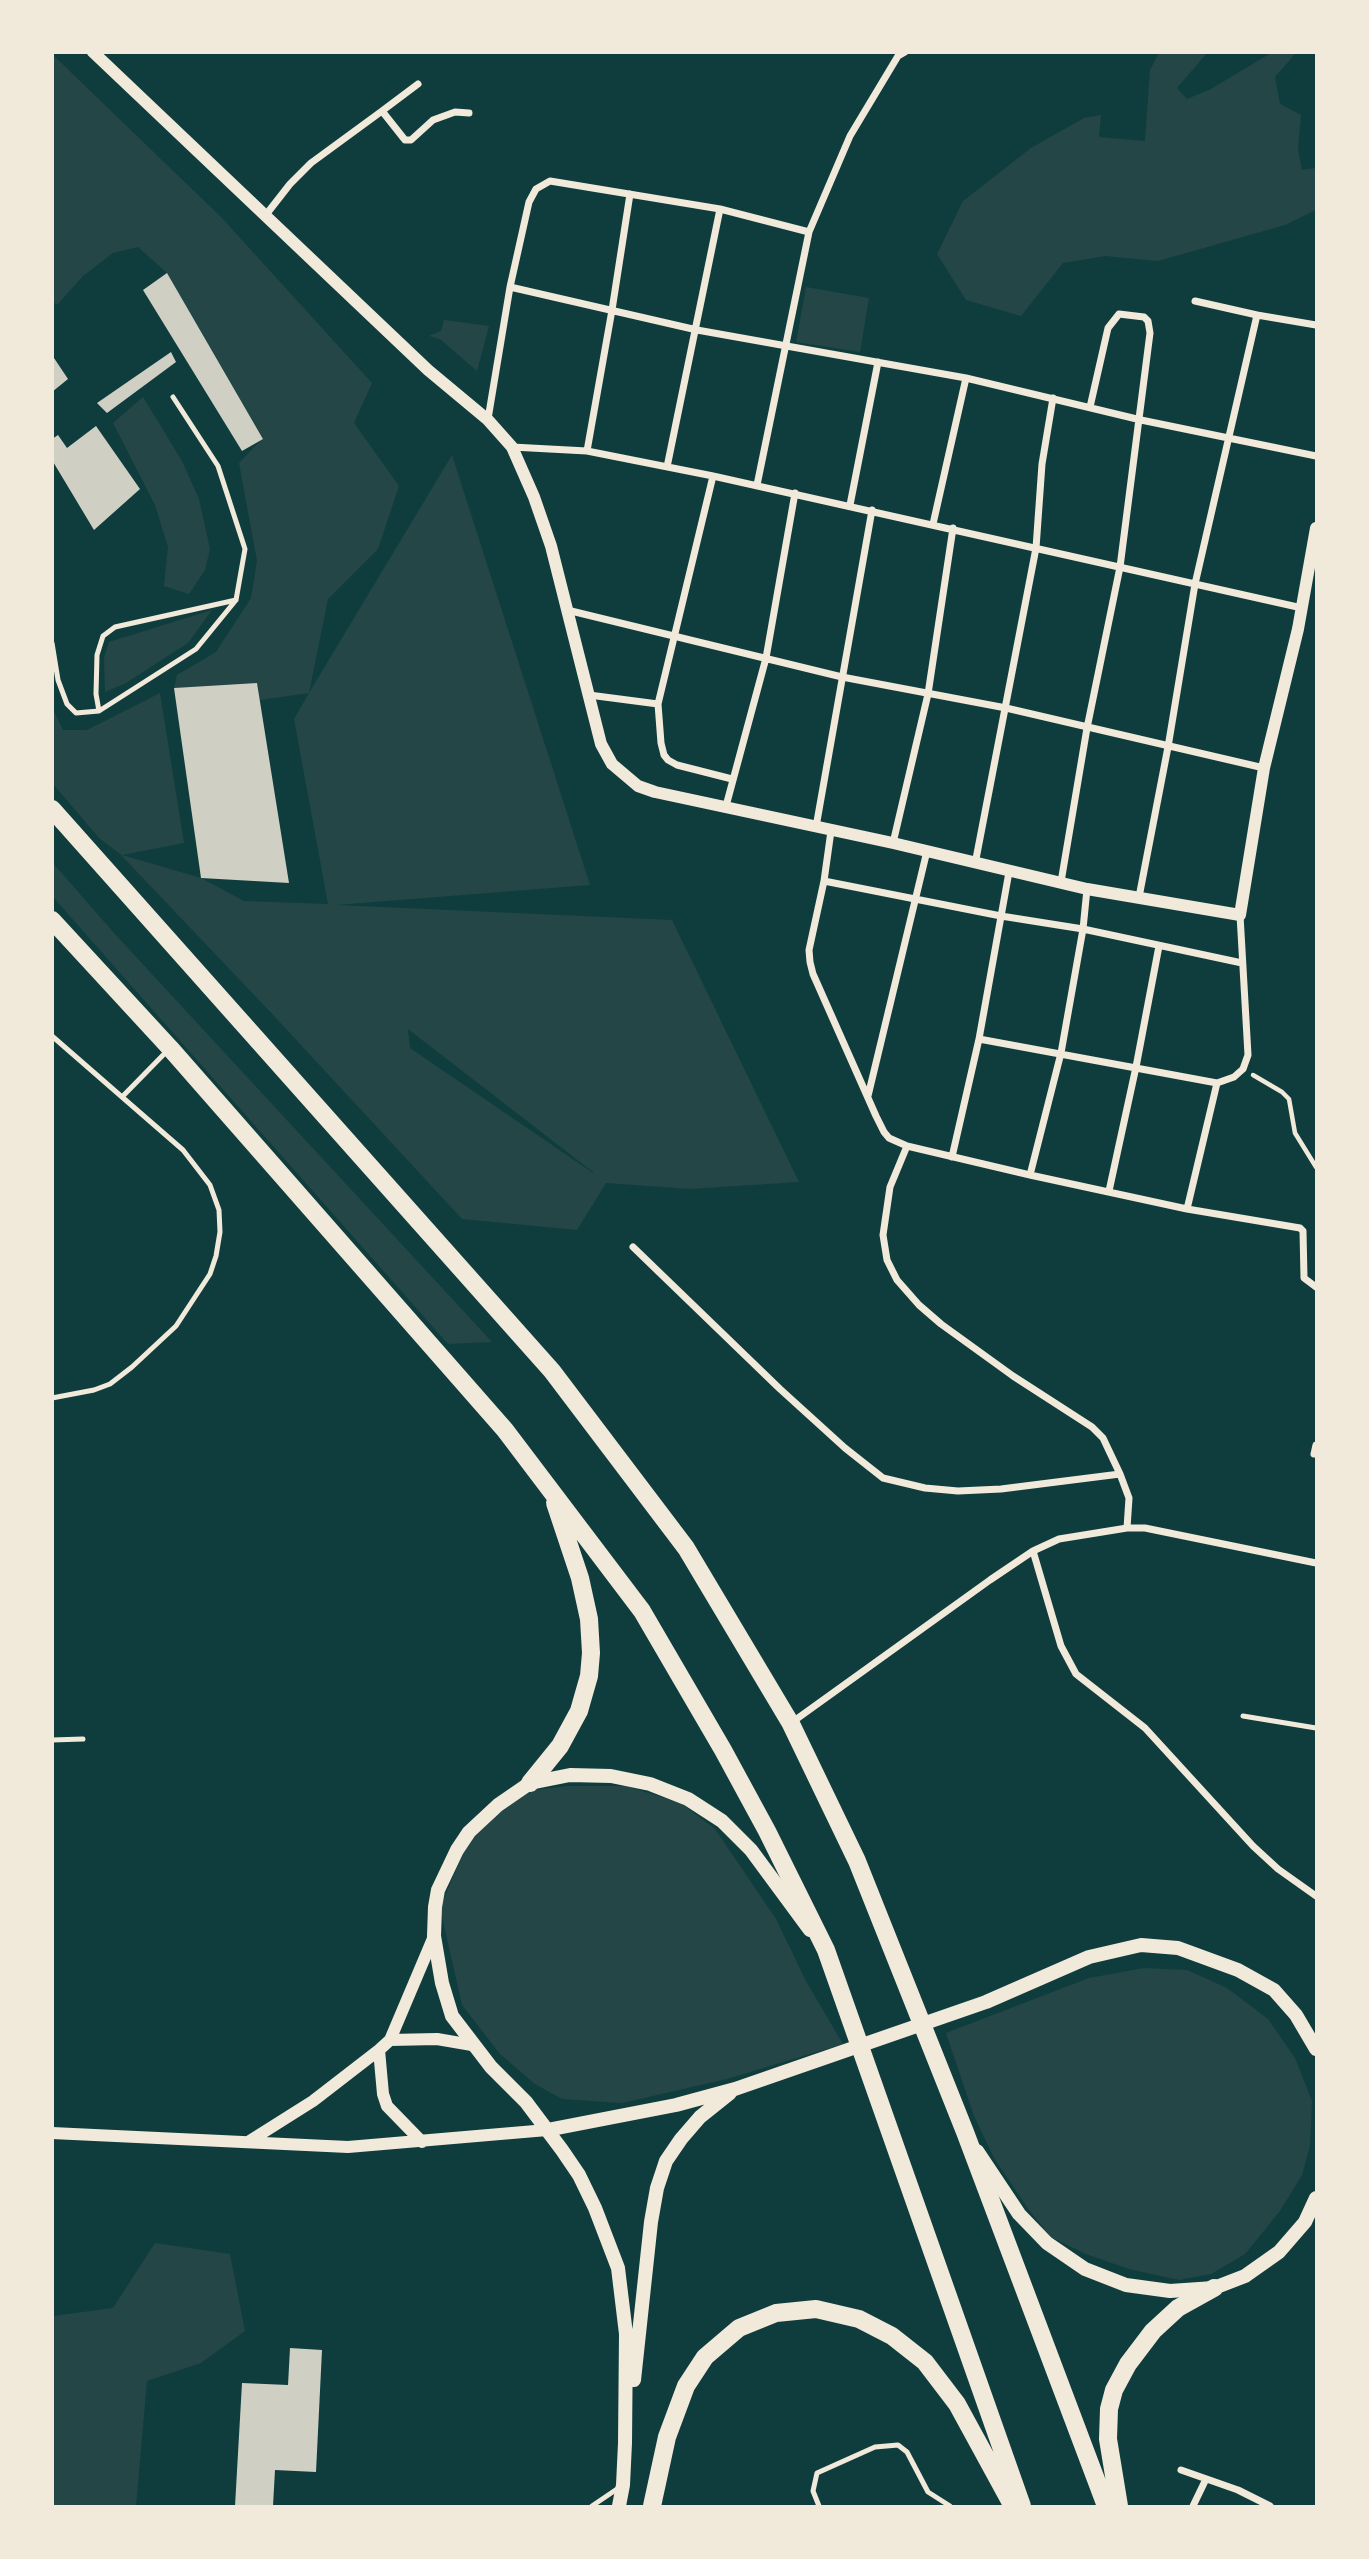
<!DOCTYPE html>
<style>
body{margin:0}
#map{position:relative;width:1369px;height:2559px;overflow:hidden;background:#0f3d3e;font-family:Helvetica,sans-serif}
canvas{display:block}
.frame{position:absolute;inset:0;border:54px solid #f1e9da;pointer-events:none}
</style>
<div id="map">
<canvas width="1369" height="2559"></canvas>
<div class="frame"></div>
</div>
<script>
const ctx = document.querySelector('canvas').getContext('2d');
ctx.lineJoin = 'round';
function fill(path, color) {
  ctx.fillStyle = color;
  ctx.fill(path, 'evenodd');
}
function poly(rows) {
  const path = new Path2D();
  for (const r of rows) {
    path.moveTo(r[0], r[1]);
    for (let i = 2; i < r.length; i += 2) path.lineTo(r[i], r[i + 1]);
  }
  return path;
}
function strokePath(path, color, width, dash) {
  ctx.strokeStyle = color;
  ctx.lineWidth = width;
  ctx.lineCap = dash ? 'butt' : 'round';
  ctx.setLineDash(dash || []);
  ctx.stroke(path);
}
fill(poly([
 [1159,53,1207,53,1177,88,1187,99,1211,89,1271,53,1296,53,1275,77,1280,104,1301,115,1298,149,1302,170,1316,168,1316,210,1285,225,1158,261,1105,256,1063,263,1021,316,966,300,937,254,963,201,1031,148,1084,118,1101,115,1099,137,1145,141,1150,70],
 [53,55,221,217,372,383,354,423,399,486,378,549,328,599,309,693,452,455,590,885,336,905,672,920,799,1182,690,1189,606,1183,577,1230,462,1219,276,1018,120,854,99,838,53,784,52,707,63,730,87,730,160,693,184,843,122,855,201,878,244,901,328,904,294,719,309,693,260,700,257,683,174,688,177,675,216,652,251,598,257,561,239,463,263,438,167,273,138,247,113,253,83,276,58,304,53,303],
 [408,1029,593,1172,593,1173,410,1048],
 [806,287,869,298,860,352,796,342],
 [444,320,489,326,477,371,440,339,429,336,441,331],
 [143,397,182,461,199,499,210,549,205,570,189,594,164,586,168,547,155,505,113,423],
 [212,610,188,643,126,683,105,692,104,657,109,642],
 [52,862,114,933,492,1342,448,1344,53,897],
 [567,1786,626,1786,681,1803,715,1829,776,1919,807,1983,843,2044,727,2079,622,2103,562,2099,535,2084,500,2054,462,2005,440,1908,472,1832,528,1791],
 [1144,1968,1187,1970,1227,1988,1268,2019,1295,2058,1312,2101,1310,2146,1302,2175,1280,2211,1245,2254,1211,2274,1179,2280,1129,2269,1086,2254,1051,2237,1029,2210,994,2158,974,2116,946,2033,1089,1978],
 [155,2243,230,2254,245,2331,201,2363,147,2381,136,2506,53,2506,53,2316,113,2308]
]), '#244646');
fill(poly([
 [167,273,263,439,242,451,143,290],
 [171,352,176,362,107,413,97,403],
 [52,355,68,379,52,392],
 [96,426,140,489,94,530,52,460,52,439,58,435,67,448],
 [257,683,289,883,201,878,174,688],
 [290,2348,322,2350,316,2472,275,2470,273,2506,235,2506,242,2383,288,2385]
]), '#cfcfc3');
strokePath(poly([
 [1253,1075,1282,1092,1289,1099,1295,1133,1316,1167]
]), '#f1e9da', 4.5);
strokePath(poly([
 [52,643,58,680,67,704,76,713,99,711,196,649,236,600,245,549,218,466,173,397],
 [99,711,96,694,97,655,103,636,115,627,236,600],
 [52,1036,122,1097,168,1050],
 [52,1398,94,1390,110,1384,132,1367,176,1326,210,1274,216,1256,220,1232,219,1210,210,1185,183,1150,122,1097],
 [1243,1716,1316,1728],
 [52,1740,83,1739],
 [592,2506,620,2487],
 [819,2506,813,2491,817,2473,875,2447,898,2445,907,2452,928,2492,950,2506]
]), '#f1e9da', 5);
strokePath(poly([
 [382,111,418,84],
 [265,216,290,184,311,163,382,111,405,140,411,140,433,120,455,112,469,113],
 [809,232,850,136,898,56,905,52],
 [510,287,697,330,966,378,1141,420,1316,456],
 [1195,301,1257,315],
 [488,419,510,287,529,202,536,189,550,181,720,209,809,232,757,485],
 [512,447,587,451,713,476,1302,608],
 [587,451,612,310,630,194],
 [667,467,720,209],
 [850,505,878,362],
 [933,524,966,378],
 [567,610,842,677,1006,708,1264,768],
 [589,695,658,704,713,476],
 [658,704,661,743,664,755,668,760,677,765,732,779],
 [726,806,766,658,795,493],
 [816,827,872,510],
 [831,831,824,881,809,950,810,962,813,974,876,1116,884,1132,889,1138,907,1146,1030,1175,1187,1209,1300,1228,1303,1231,1304,1278,1316,1287],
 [893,843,928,694,953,528],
 [975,864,1036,548,1042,464,1053,398],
 [824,881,1001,916,1083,929,1242,963],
 [1061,882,1087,728,1120,567,1150,333,1148,321,1144,317,1119,314,1108,328,1090,407],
 [1139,897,1168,747,1195,584,1257,315,1316,325],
 [979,1039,1217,1083],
 [868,1096,927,851],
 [907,1146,890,1187,883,1235,887,1260,897,1280,919,1305,941,1324,1013,1376,1092,1427,1103,1438,1120,1474],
 [952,1157,979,1039,1009,872],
 [1030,1175,1061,1053,1083,929,1087,889],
 [1109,1191,1136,1067,1159,946],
 [1187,1209,1217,1083,1234,1077,1243,1069,1248,1055,1240,915],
 [633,1247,780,1389,845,1448,883,1478,925,1488,958,1491,1001,1489,1120,1474,1129,1498,1127,1528],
 [1314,1454,1316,1445],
 [1033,1551,1061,1646,1076,1674,1145,1728,1253,1846,1278,1869,1316,1896],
 [791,1723,990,1580,1033,1551,1059,1539,1127,1528,1145,1528,1316,1563],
 [1181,2470,1238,2490,1270,2506],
 [1193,2506,1206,2479]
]), '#f1e9da', 7);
strokePath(poly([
 [93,52,428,370,488,420,512,447,534,497,551,546,601,744,612,764,638,786,655,792,893,843,1087,889,1240,915,1264,768,1298,629,1316,528],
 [390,2040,437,2039,472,2045],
 [379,2050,383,2094,387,2106,422,2142],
 [52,2133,348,2147,547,2130],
 [248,2142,313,2101,379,2050,390,2040,434,1936]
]), '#f1e9da', 12);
strokePath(poly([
 [547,2130,676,2105,735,2089,986,2002,1089,1957,1141,1945,1178,1948,1238,1970,1274,1990,1296,2015,1316,2049],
 [977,2151,1019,2214,1047,2243,1085,2269,1126,2285,1170,2291,1214,2288,1245,2276,1279,2252,1305,2222,1316,2198],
 [634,2380,651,2222,657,2188,666,2161,681,2139,700,2117,730,2093],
 [619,2506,623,2485,625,2443,626,2334,618,2268,595,2208,579,2175,562,2150,526,2102,491,2067,452,2016,442,1983,434,1936,435,1907,438,1890,457,1850,469,1832,498,1805,530,1783,570,1775,611,1776,650,1784,688,1799,722,1821,751,1850,810,1930]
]), '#f1e9da', 14);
strokePath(poly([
 [52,809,552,1371,686,1548,791,1724,857,1861,965,2132,1106,2506],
 [52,920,170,1048,505,1430,642,1611,723,1750,767,1831,826,1950,1022,2506],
 [530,1783,560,1746,579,1711,589,1676,591,1653,589,1619,580,1578,555,1503],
 [652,2506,667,2437,686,2386,705,2357,739,2328,776,2313,816,2309,859,2319,892,2336,925,2362,957,2404,1011,2503],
 [1119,2506,1108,2439,1109,2409,1114,2390,1128,2364,1153,2331,1178,2308,1214,2288]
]), '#f1e9da', 18);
</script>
